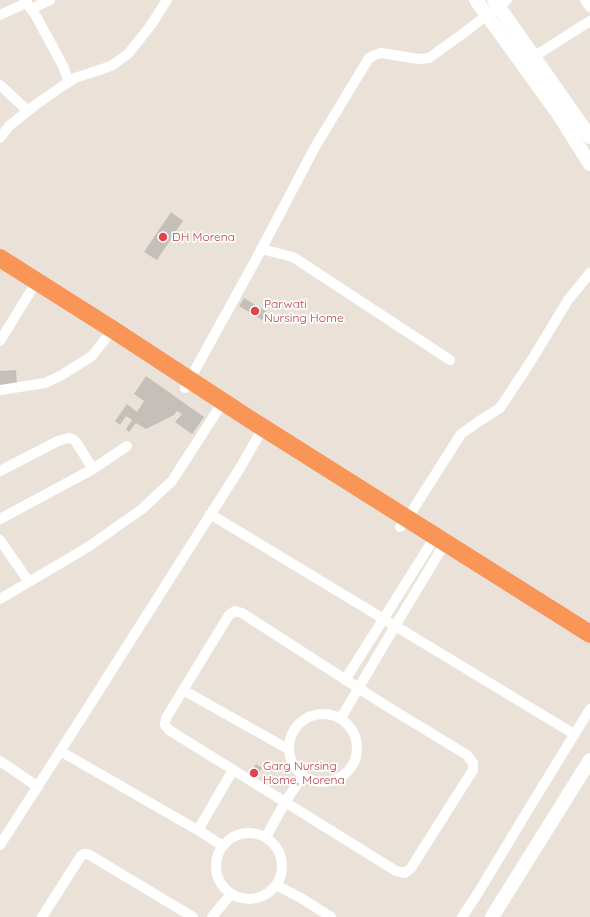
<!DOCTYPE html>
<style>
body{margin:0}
canvas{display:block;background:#eae2d9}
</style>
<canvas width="590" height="917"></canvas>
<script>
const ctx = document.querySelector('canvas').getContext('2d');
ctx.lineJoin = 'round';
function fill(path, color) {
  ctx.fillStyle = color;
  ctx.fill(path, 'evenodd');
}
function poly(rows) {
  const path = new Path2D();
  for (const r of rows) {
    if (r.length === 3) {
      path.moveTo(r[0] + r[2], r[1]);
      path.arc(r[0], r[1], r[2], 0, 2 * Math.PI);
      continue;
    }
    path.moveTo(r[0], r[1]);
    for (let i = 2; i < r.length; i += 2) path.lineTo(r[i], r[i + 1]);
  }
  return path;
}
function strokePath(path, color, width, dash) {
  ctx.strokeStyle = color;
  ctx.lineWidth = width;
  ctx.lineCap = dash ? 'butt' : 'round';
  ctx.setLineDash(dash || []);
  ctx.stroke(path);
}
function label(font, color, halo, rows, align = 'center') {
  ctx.font = font + ' Quicksand,sans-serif';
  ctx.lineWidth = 3.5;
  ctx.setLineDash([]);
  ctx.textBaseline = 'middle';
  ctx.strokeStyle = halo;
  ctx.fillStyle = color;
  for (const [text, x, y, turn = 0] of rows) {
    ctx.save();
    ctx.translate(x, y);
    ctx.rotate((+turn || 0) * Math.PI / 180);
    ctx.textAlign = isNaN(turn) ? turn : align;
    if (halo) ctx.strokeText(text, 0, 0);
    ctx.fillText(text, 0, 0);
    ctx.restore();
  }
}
fill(poly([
 [171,212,183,221,157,260,144,252],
 [244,298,267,312,262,320,239,306],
 [16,370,17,385,0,386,0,371],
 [146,376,204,417,192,434,175,422,182,414,177,411,174,415,146,429,136,423,129,432,126,429,132,420,126,416,120,425,115,421,127,404,137,412,144,401,134,394],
 [256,764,262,768,257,777,250,773]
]), '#c5bfb9');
strokePath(poly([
 [25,0,36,16,63,66,69,82],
 [585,0,590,7],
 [31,9,50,0],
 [0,15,26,3],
 [535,56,590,21],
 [0,85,28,111],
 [0,138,9,126,34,106,61,87,75,78,111,66,128,54,151,25,167,0],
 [261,249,293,257,450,360],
 [0,341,37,281],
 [185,388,254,263,315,147,369,58,375,55,381,53,419,59,429,58,465,32,507,0],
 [0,390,45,383,62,375,92,356,107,337,112,329],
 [0,471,58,441,69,438,73,439,76,442,93,469],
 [210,514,574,734],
 [0,519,93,469,127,446],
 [400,527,407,519,461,434,478,422,500,408,531,361,568,300,590,273],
 [0,540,29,582],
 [0,599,88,547,142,509,172,481,223,402],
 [235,611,242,613,388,707,467,755,473,763,473,770,411,868,405,873,396,871,169,730,165,725,166,718,229,615,235,611],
 [345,680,435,537],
 [183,690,288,749],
 [323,748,34],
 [341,718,395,626,445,543],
 [60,751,194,828,198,830,223,846],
 [0,761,38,787],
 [198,830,233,770],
 [249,866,33],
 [266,837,285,802,302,777],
 [0,845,77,725,240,468,263,428],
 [276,885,301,898,331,917],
 [42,917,81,856,84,854,88,854,193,917],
 [212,917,231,894],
 [462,917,478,893,531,805,590,709]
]), '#fff', 10);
strokePath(poly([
 [476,0,559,115,590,164],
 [494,0,590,137],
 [492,917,590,760]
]), '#fff', 14);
strokePath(poly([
 [0,258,112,329,251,420,590,634]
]), '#f89557', 18);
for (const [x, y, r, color] of [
 [163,237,5,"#e0444e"],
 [255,311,5,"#e0444e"],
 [254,773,5,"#e0444e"]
]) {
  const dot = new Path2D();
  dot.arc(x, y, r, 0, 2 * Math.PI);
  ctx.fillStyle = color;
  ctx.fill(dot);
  strokePath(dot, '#fff', 1.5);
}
label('12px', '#be3a42', '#fff', [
 ["DH Morena",172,237],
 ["Parwati",264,304],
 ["Nursing Home",264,318],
 ["Garg Nursing",263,766],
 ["Home, Morena",263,780]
], 'left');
</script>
